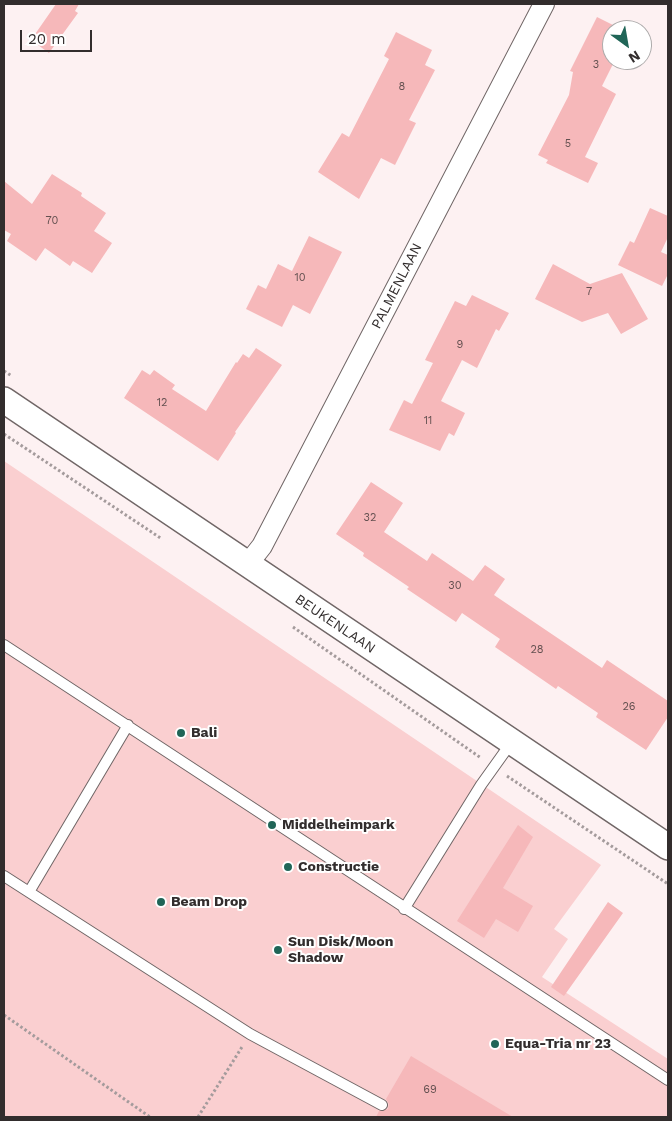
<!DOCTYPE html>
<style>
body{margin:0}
#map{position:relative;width:672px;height:1121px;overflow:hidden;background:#fdf1f2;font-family:"Work Sans",sans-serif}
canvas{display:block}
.frame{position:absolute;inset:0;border:5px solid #322d2d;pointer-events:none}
.north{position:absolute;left:602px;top:20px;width:50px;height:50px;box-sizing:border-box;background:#fff;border:1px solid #adabab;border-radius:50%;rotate:148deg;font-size:14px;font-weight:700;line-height:20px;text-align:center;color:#322d2d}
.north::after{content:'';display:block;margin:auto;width:18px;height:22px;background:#206557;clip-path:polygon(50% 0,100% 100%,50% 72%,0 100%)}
.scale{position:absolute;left:20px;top:30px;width:72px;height:22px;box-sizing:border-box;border:2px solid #322d2d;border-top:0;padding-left:6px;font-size:15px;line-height:18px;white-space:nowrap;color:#322d2d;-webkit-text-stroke:4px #fff;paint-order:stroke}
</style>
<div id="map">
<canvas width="672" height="1121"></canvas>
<div class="frame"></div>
<div class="north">N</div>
<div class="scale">20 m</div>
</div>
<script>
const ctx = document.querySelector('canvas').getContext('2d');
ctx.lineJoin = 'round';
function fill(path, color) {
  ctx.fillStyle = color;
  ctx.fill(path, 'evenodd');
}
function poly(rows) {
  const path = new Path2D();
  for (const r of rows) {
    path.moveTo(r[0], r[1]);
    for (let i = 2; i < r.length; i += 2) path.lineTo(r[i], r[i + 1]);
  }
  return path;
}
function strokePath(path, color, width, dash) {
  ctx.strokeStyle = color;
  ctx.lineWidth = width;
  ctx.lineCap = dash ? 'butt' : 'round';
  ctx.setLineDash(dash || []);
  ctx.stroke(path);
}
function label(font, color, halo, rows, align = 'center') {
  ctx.font = font + ' "Work Sans",sans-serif';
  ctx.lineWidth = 4;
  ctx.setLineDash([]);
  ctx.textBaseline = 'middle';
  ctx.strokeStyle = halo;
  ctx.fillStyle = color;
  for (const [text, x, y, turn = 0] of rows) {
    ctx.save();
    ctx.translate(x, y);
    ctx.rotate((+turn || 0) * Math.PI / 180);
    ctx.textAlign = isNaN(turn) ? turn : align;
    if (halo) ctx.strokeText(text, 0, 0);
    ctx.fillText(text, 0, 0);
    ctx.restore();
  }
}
fill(poly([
 [4,461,601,865,554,929,568,939,542,977,668,1059,668,1117,4,1117]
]), '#facfd0');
fill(poly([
 [56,4,79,4,75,11,78,13,49,53,31,40],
 [597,17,623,30,612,30,612,52,608,60,615,60,602,86,616,94,585,157,598,163,588,183,546,163,548,160,538,155,569,95,573,72,570,71],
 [396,32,432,50,425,65,435,70,409,120,416,123,395,165,381,158,359,199,318,172,342,133,349,137,389,59,384,56],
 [52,174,82,193,81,196,106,213,94,231,112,243,92,273,73,261,70,266,45,248,36,261,7,241,11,234,4,230,4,181,32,204],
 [650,208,668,216,668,237,661,252,668,255,668,274,662,286,618,265,630,241,634,243],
 [309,236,342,252,310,314,293,305,282,327,246,309,258,285,266,289,278,264,292,271],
 [553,264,590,284,622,273,648,319,621,334,608,313,582,322,535,299],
 [472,295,509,313,499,331,496,329,477,368,462,360,441,401,465,413,454,436,449,433,440,451,389,430,404,400,412,404,433,363,425,360,455,301,466,306],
 [256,348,282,365,235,432,236,433,218,461,124,398,142,370,150,375,154,370,175,385,172,389,206,411,236,362,237,363,243,354,249,358],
 [371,482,403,503,384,532,427,561,432,553,473,581,485,565,505,579,494,595,602,668,607,660,668,701,668,717,646,750,596,717,598,713,558,686,556,689,495,647,500,639,462,613,456,622,407,589,409,587,363,556,364,553,336,534],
 [518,825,533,837,503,888,533,906,518,932,496,919,484,938,457,921],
 [608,902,623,913,564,996,551,987],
 [411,1056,513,1117,376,1117,379,1111,388,1109,389,1104,386,1099]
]), '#f6b8ba');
const service = poly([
 [4,645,668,1080],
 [4,876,250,1034,382,1105],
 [29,892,128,725],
 [404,909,481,785,511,743]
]);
const minor = poly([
 [247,565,262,546,544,4]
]);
const tertiary = poly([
 [4,400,668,847]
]);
strokePath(service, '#706666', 12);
strokePath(minor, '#706666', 22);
strokePath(tertiary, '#706666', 28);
strokePath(poly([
 [4,371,12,376],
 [4,434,162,539],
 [293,627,481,758],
 [507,776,668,884],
 [4,1015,150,1117],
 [198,1117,242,1047]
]), '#a49b9c', 3, [2.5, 2.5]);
strokePath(service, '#fff', 10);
strokePath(minor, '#fff', 20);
strokePath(tertiary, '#fff', 25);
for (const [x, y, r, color] of [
 [181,733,5,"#206557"],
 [272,825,5,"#206557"],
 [288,867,5,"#206557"],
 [161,902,5,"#206557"],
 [278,950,5,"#206557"],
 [495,1044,5,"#206557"]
]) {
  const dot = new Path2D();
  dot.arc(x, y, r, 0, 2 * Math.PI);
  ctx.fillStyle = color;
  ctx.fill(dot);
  strokePath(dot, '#fff', 2);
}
label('11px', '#635050', null, [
 ["3",596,65],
 ["8",402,87],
 ["5",568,144],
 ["70",52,221],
 ["10",300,278],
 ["7",589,292],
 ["9",460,345],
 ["12",162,403],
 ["11",428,421],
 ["32",370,518],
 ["30",455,586],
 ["28",537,650],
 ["26",629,707],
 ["69",430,1090]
]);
label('14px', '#322d2d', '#fff', [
 ["PALMENLAAN",397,286,-63],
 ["BEUKENLAAN",335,624,34]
]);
label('bold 14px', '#322d2d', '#fff', [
 ["Bali",191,733],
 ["Middelheimpark",282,825],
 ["Constructie",298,867],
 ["Beam Drop",171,902],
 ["Sun Disk/Moon",288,942],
 ["Shadow",288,958],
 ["Equa-Tria nr 23",505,1044]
], 'left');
</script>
